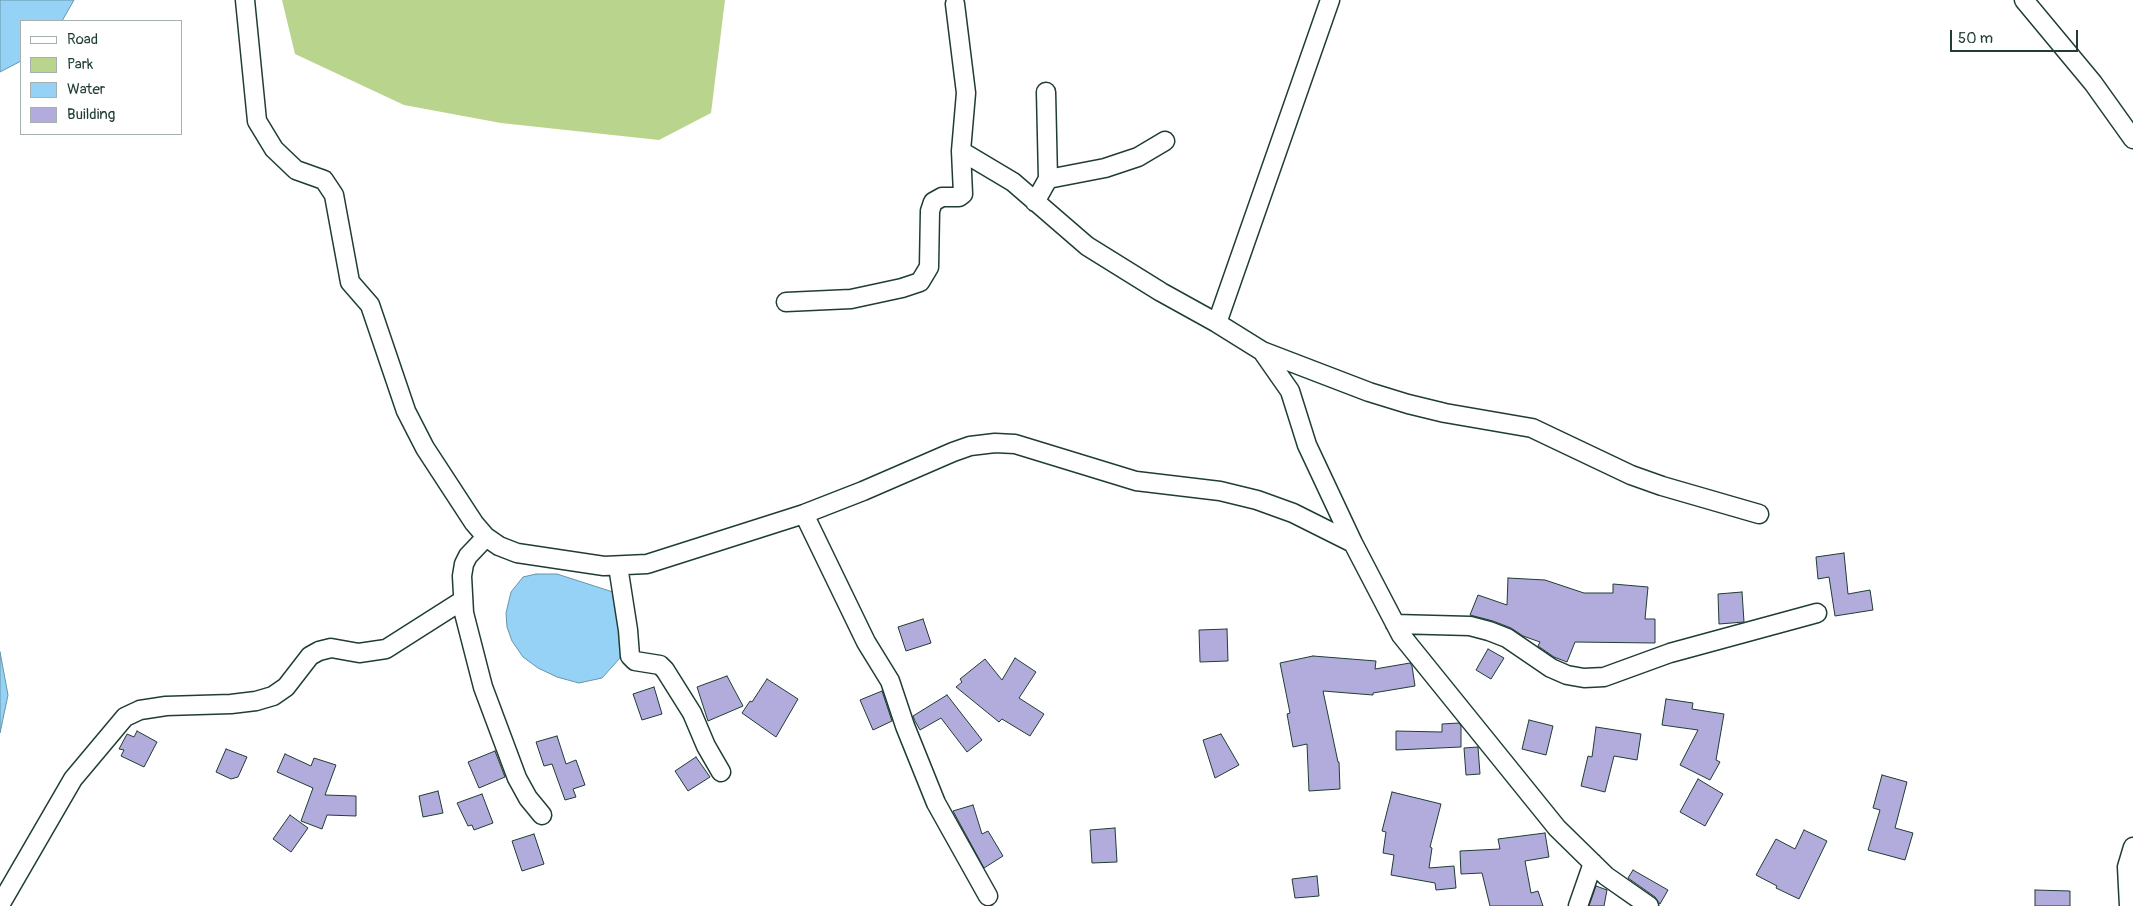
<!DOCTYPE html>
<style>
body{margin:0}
#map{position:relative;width:2133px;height:906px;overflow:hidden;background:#fff;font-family:Pangolin,sans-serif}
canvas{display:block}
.legend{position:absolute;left:20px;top:20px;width:162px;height:115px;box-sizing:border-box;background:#fff;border:1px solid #a5b1ae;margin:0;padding:6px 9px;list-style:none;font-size:15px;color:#1f3d34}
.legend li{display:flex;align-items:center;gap:10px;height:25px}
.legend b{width:25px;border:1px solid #a5b1ae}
.scale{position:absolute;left:1950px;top:30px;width:128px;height:22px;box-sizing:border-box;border:2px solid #1f3d34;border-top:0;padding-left:6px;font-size:15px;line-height:18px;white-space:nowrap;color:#1f3d34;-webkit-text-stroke:4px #fff;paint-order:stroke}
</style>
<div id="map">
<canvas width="2133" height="906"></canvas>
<ul class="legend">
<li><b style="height:6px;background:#fff"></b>Road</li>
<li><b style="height:14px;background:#b9d58d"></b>Park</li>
<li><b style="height:14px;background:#96d1f6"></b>Water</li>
<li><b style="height:14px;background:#b2acdd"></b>Building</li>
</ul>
<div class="scale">50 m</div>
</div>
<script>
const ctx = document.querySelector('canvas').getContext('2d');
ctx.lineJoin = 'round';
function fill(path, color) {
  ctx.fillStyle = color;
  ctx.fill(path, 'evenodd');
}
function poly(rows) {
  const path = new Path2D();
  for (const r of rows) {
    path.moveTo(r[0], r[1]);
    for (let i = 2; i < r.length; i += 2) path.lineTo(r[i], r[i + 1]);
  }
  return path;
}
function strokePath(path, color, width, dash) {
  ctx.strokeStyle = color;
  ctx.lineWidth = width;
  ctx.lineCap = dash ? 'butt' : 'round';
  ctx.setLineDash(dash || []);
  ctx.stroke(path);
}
fill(poly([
 [282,0,725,0,711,113,659,140,501,123,404,105,295,54]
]), '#b9d58d');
const water = poly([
 [0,0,74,0,62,21,21,21,21,61,0,72,0,0],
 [536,574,557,574,613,592,624,632,620,658,602,678,579,683,557,677,538,668,523,657,512,641,507,627,506,613,511,592,523,577,536,574],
 [0,652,8,695,0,733,0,652]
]);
fill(water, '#96d1f6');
strokePath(water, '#6696a8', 1);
const building = poly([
 [1844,553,1848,594,1870,590,1873,610,1835,616,1829,577,1818,579,1816,557,1844,553],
 [1508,578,1545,580,1584,593,1613,593,1613,584,1648,587,1645,619,1655,619,1655,643,1575,642,1567,662,1554,657,1538,646,1540,642,1523,636,1511,628,1493,621,1470,615,1478,595,1507,605,1508,578],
 [1742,592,1744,622,1719,624,1718,594,1742,592],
 [923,619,931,643,906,651,898,627,923,619],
 [1227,629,1228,661,1200,662,1199,630,1227,629],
 [1488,649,1504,658,1491,679,1476,670,1488,649],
 [1313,656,1376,661,1375,669,1410,663,1412,666,1415,686,1373,693,1373,695,1323,691,1338,762,1339,762,1340,789,1309,791,1307,744,1293,747,1287,714,1290,713,1280,663,1313,656],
 [1015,658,1036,672,1019,698,1044,714,1030,736,1002,719,999,722,956,687,962,682,960,679,985,659,1002,680,1015,658],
 [727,676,743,706,708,721,697,687,727,676],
 [767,679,798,699,776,737,742,713,750,701,752,702,767,679],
 [654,687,662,714,642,720,633,694,654,687],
 [882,691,892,721,873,730,860,700,882,691],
 [947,695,982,740,967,752,941,718,920,730,915,721,913,716,947,695],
 [1666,699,1693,703,1692,709,1724,714,1716,760,1720,762,1710,780,1680,765,1698,730,1662,725,1666,699],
 [1529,720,1553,726,1546,755,1522,749,1529,720],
 [1459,723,1461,726,1461,747,1396,750,1396,731,1442,732,1442,724,1459,723],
 [1596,727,1641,734,1637,760,1614,756,1605,792,1581,786,1588,756,1592,757,1596,727],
 [137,731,157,742,144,767,121,756,124,750,119,749,127,734,134,737,137,731],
 [1221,734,1239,765,1215,778,1203,740,1221,734],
 [557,736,566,764,576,760,585,785,573,789,576,797,565,800,552,764,544,766,536,742,557,736],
 [1478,747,1480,774,1466,775,1464,748,1478,747],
 [226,749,247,757,238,777,231,779,216,772,226,749],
 [495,751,505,777,479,788,468,762,495,751],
 [285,754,311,766,314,758,336,765,325,795,356,796,356,816,327,815,322,829,301,821,313,788,277,772,285,754],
 [696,757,710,777,688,791,675,771,696,757],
 [1882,775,1907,782,1895,828,1913,833,1905,860,1868,850,1880,810,1873,808,1882,775],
 [1698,779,1723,794,1705,826,1680,812,1698,779],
 [438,791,443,813,423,817,419,796,438,791],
 [1392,792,1441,804,1430,847,1432,848,1429,868,1454,866,1456,888,1436,890,1435,883,1391,875,1394,855,1383,853,1386,832,1382,831,1392,792],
 [482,794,493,823,474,830,472,825,468,826,457,803,482,794],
 [973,805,982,834,988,831,1003,856,984,868,953,811,973,805],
 [290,815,308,828,291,852,273,839,290,815],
 [1115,828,1117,862,1092,863,1090,830,1115,828],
 [1804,830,1827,841,1799,899,1776,888,1777,886,1756,875,1776,839,1795,849,1804,830],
 [1545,833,1549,857,1525,861,1531,893,1538,891,1543,906,1490,906,1482,873,1461,874,1460,851,1500,849,1498,839,1545,833],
 [534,834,544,864,522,871,512,841,534,834],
 [1633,870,1668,890,1660,904,1655,897,1628,878,1633,870],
 [1317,876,1319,896,1295,898,1292,879,1317,876],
 [1596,886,1607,890,1604,906,1589,906,1596,886],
 [2035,890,2070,891,2070,906,2035,906,2035,890]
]);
fill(building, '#b2acdd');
strokePath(building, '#1f3d34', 1);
const minor = poly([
 [245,0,257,121,274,149,296,170,324,180,334,195,350,282,370,305,406,411,425,448,474,523,486,537,499,546,517,553,604,566,647,564,804,514,863,491,953,452,970,446,995,443,1015,444,1136,481,1220,491,1257,500,1293,513,1353,543],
 [1330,0,1217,323,1262,351,1290,391,1307,445,1353,543,1401,635,1557,828,1606,876,1649,906],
 [2024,0,2093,83,2133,139],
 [1046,92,1048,179],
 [961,151,1013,182,1087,246,1161,292,1217,323],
 [1035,202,1048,179,1105,168,1138,157,1165,141],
 [786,302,851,299,902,288,920,282,929,267,930,211,933,202,942,197,959,197,963,194,961,151,966,93,955,4],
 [1262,351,1369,392,1408,404,1445,413,1532,428,1631,475,1662,486,1759,514],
 [804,514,866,642,890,681,905,726,936,803,988,896],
 [486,537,468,556,464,564,462,576,464,613,483,687,517,778,528,798,542,815],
 [618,566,628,630,630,656,635,661,660,665,665,670,692,713,706,746,721,772],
 [1395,624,1470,626,1489,631,1507,638,1551,668,1567,675,1584,678,1604,677,1670,653,1817,613],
 [0,905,73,779,125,717,140,710,166,706,231,704,256,701,273,696,286,687,310,656,319,651,331,648,359,653,386,649,463,600],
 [1578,906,1593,863],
 [2129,906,2127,867,2133,847]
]);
strokePath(minor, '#1f3d34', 21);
strokePath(minor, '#fff', 18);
</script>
